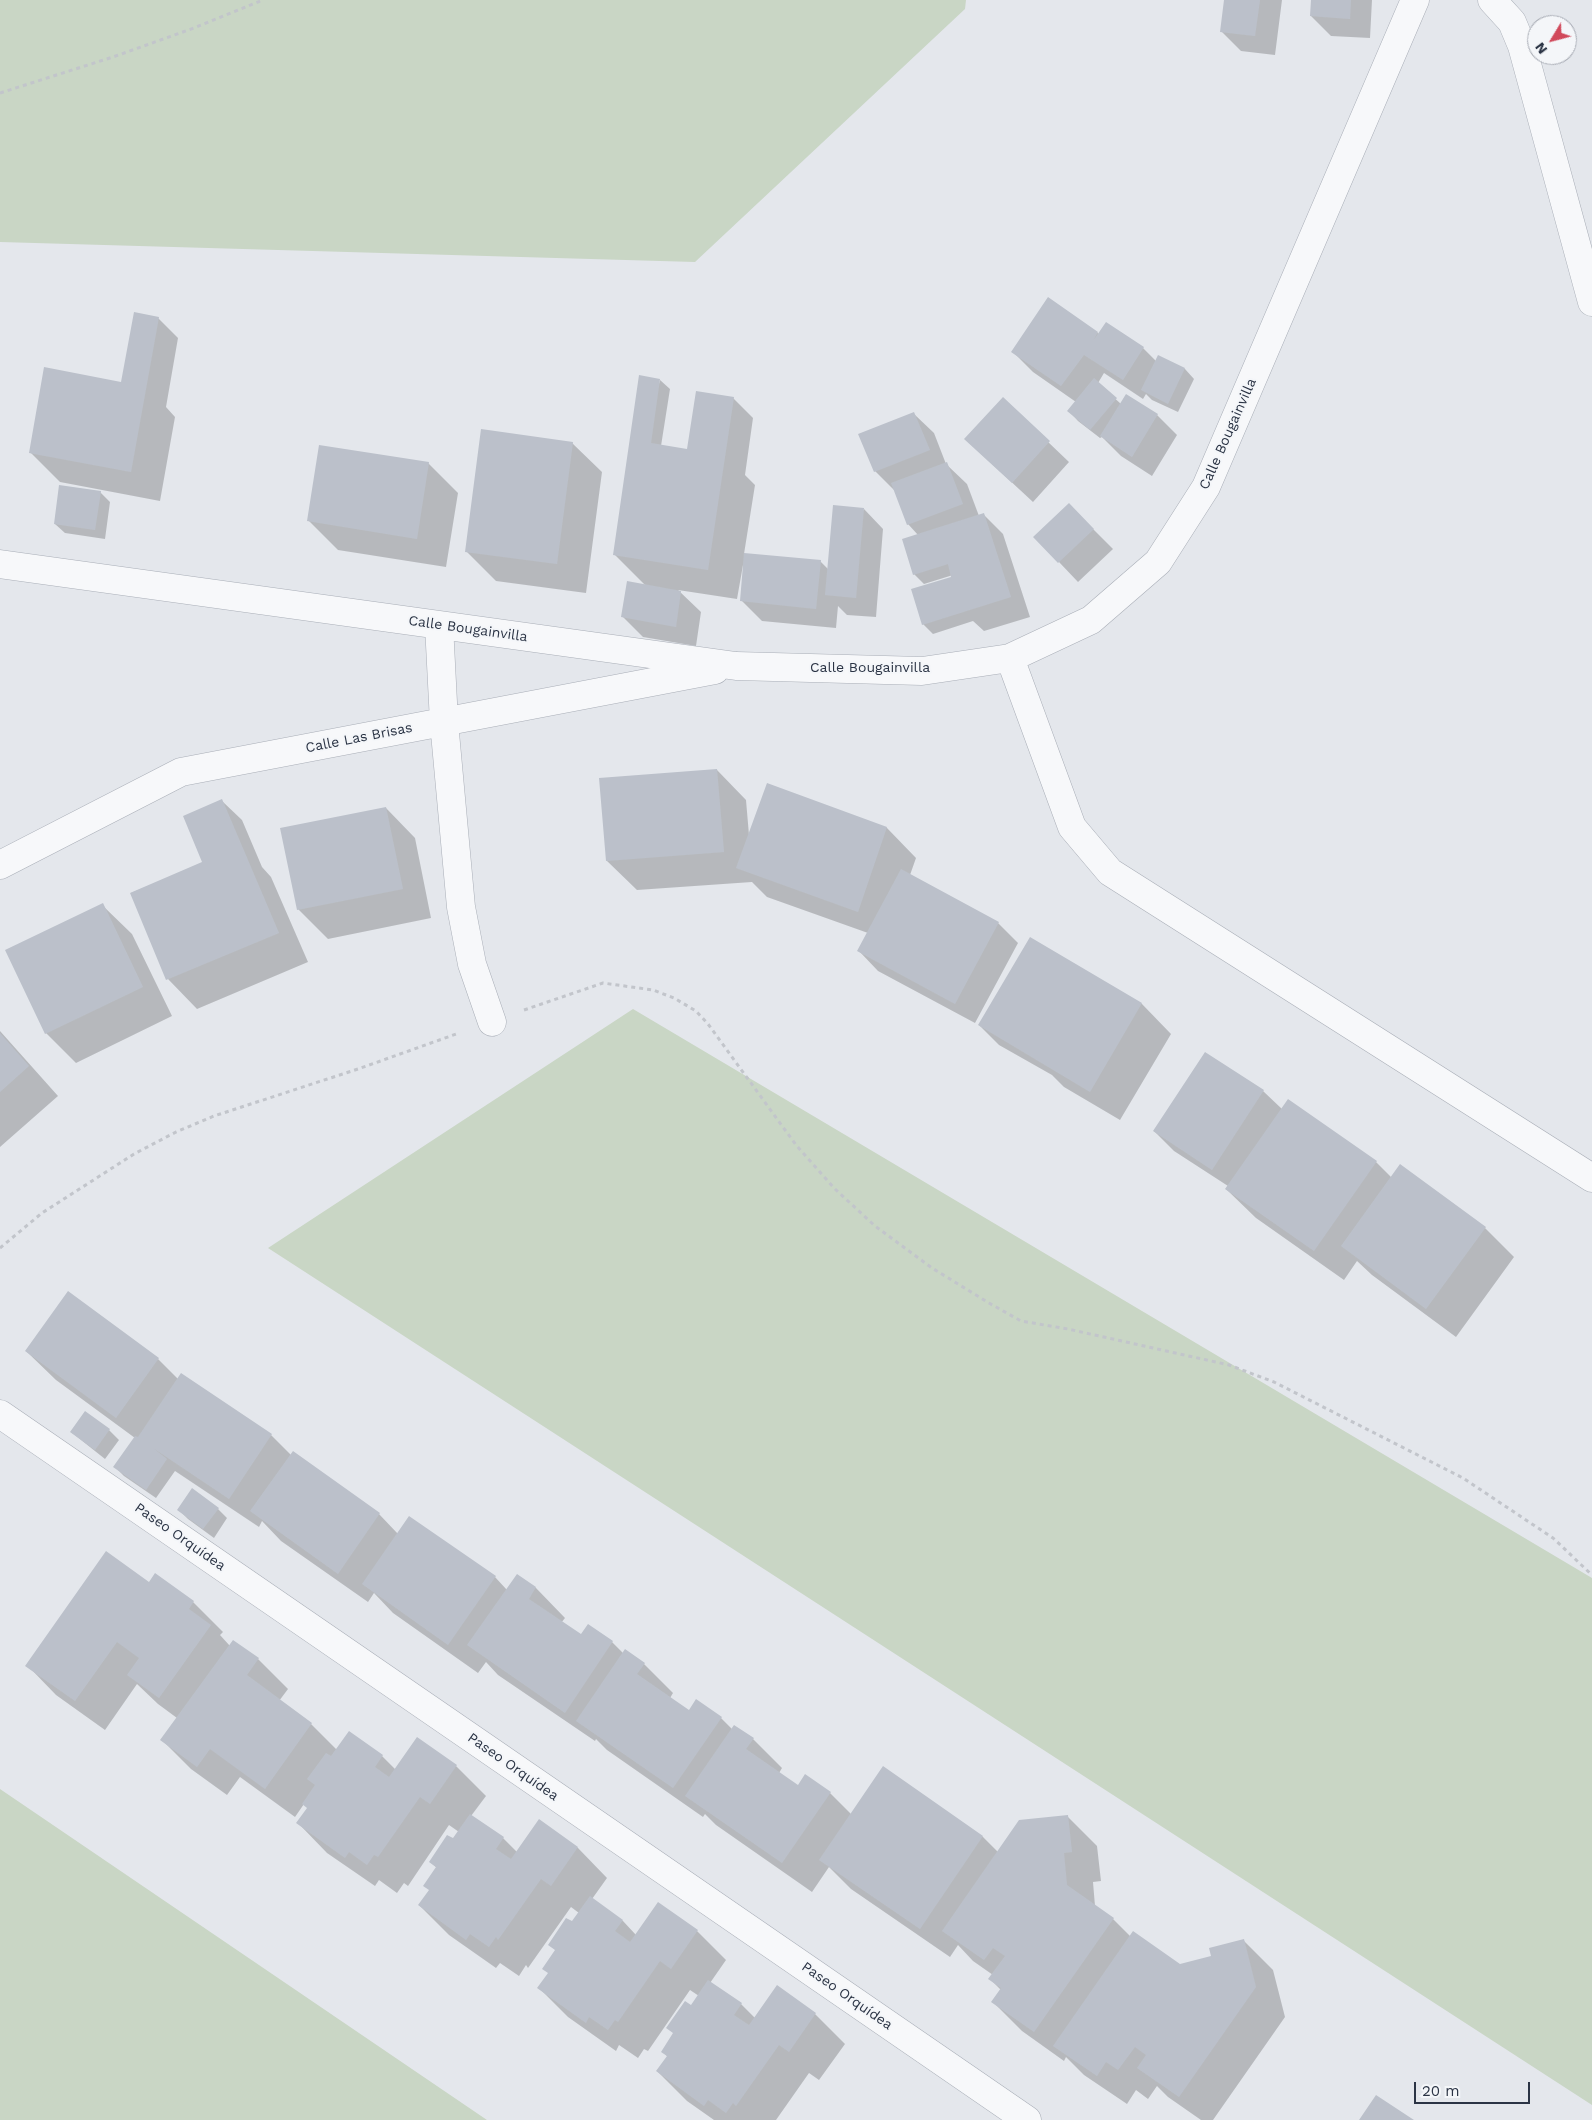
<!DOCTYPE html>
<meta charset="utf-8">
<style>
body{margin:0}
#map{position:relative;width:1592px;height:2120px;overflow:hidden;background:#e4e7ec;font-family:"Work Sans",sans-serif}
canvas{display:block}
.north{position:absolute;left:1527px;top:15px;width:50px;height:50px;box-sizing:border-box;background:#f4f6f9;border:1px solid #a4a8b1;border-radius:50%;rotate:233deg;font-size:14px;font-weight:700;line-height:20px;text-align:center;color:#2b3445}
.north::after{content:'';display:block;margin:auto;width:18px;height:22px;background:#d1495b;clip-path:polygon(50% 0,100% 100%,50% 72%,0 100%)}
.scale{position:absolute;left:1414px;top:2082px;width:116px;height:22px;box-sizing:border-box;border:2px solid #2b3445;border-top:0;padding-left:6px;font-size:15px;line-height:18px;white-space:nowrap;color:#2b3445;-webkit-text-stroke:4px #f4f6f9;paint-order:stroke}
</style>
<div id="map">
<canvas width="1592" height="2120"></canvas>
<div class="north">N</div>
<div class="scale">20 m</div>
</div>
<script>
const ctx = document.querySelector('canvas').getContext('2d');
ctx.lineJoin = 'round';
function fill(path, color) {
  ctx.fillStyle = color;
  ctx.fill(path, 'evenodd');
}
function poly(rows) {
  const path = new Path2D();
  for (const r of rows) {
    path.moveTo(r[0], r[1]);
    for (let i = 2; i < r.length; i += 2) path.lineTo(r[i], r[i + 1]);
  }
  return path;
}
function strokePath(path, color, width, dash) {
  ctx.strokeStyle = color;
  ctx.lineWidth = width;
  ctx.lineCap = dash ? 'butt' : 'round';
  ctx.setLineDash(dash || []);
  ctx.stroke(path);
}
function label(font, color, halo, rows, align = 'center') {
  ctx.font = font + ' "Work Sans",sans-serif';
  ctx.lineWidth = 4;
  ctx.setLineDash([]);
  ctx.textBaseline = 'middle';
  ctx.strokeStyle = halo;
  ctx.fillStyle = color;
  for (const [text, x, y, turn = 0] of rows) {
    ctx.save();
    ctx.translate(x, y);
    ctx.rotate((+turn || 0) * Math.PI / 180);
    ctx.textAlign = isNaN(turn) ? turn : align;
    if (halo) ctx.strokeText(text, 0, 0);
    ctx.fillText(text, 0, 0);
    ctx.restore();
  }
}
fill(poly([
 [0,0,966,0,965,9,695,262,0,242],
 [633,1009,1592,1578,1592,2105,268,1248],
 [0,1789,487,2120,0,2120]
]), '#c9d6c5');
fill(poly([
 [1225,0,1282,0,1275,55,1241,51,1221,31],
 [1312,0,1372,0,1370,38,1331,36,1311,16],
 [1049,299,1099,334,1143,348,1156,361,1158,357,1185,369,1194,379,1178,412,1152,400,1146,394,1143,399,1104,373,1098,383,1121,404,1157,415,1177,435,1152,476,1121,456,1102,437,1100,438,1078,421,1069,411,1076,402,1033,372,1013,352],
 [158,318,178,338,166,407,175,417,160,501,60,482,31,453,125,384],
 [660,380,670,389,661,446,689,450,733,398,753,418,745,475,755,485,744,554,820,561,829,570,864,509,883,529,876,617,847,615,838,606,836,628,762,621,742,601,745,565,743,565,737,599,678,590,701,612,696,646,643,637,623,617,646,586,615,555],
 [1003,399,1069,462,1033,502,965,439],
 [914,414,934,433,946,464,967,484,979,516,983,514,1003,534,1030,617,984,631,973,621,933,634,923,624,953,575,924,584,914,574,918,535,908,524,896,492,875,471],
 [572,443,602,472,586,593,496,581,467,552],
 [428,463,458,493,446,567,338,550,309,521],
 [100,492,110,502,105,539,65,533,55,524],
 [1069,505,1113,549,1078,582,1059,562],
 [717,770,746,800,749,835,767,785,887,828,916,858,910,875,998,923,1018,943,975,1023,878,971,859,951,868,933,767,897,752,882,637,890,607,861,600,779],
 [222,801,242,820,262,867,271,877,308,962,197,1009,168,979,131,893,204,863],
 [386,808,415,838,431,918,328,939,298,909],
 [102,905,132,934,172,1016,76,1063,46,1033],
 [1030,939,1142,1004,1171,1034,1120,1120,1064,1087,1052,1075,999,1045,979,1025],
 [0,1031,58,1096,0,1147],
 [1263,1091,1282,1109,1376,1162,1392,1178,1485,1228,1514,1257,1456,1337,1372,1275,1357,1261,1344,1280,1256,1218,1226,1189,1228,1186,1174,1151,1154,1131],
 [68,1293,158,1359,178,1379,271,1435,291,1455,293,1453,379,1514,398,1534,410,1518,495,1577,507,1590,517,1576,536,1588,565,1618,561,1623,581,1636,588,1625,612,1642,624,1654,644,1664,673,1693,670,1698,689,1712,697,1701,721,1718,732,1729,753,1739,782,1768,779,1773,798,1787,830,1793,852,1815,884,1768,983,1837,998,1852,1067,1816,1097,1846,1101,1881,1093,1882,1095,1906,1113,1919,1131,1937,1180,1965,1213,1957,1244,1941,1273,1970,1285,2017,1213,2120,1201,2120,1168,2097,1157,2086,1148,2099,1136,2090,1127,2104,1084,2075,1066,2057,1064,2061,1022,2031,993,2002,1001,1990,990,1979,993,1975,973,1961,958,1945,950,1957,851,1889,829,1867,812,1892,716,1825,705,1814,703,1817,607,1750,596,1739,595,1741,498,1675,486,1662,478,1673,393,1613,374,1593,368,1602,281,1541,262,1521,259,1527,175,1471,156,1498,124,1476,115,1467,135,1438,56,1380,26,1351],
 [109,1430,119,1440,105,1459,71,1432],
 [218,1509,227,1518,214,1538,188,1519,179,1510],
 [155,1575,193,1602,223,1632,220,1635,230,1646,233,1641,258,1659,288,1689,279,1701,311,1724,337,1750,382,1756,396,1770,418,1739,456,1766,486,1796,471,1816,503,1838,517,1852,539,1821,578,1848,607,1878,592,1899,623,1921,636,1935,697,1931,726,1960,710,1983,741,2004,755,2018,777,1987,815,2014,845,2044,819,2080,809,2073,776,2120,714,2120,687,2101,657,2071,668,2057,663,2052,699,1996,690,1990,648,2051,644,2049,638,2058,619,2045,616,2051,568,2017,539,1988,549,1974,572,1923,579,1913,571,1907,528,1968,526,1965,519,1976,500,1963,496,1968,449,1935,419,1905,430,1891,437,1868,430,1862,453,1840,459,1832,449,1825,408,1886,404,1883,397,1893,379,1880,375,1886,327,1853,298,1823,308,1808,304,1804,295,1817,240,1777,227,1795,191,1769,162,1740,177,1718,158,1704,137,1684,105,1730,56,1695,27,1665,149,1583]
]), '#0003');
fill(poly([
 [1224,0,1260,0,1255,36,1220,32],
 [1311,0,1351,0,1350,19,1310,16],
 [1048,297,1098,332,1093,341,1106,322,1144,347,1123,380,1084,355,1061,386,1011,352],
 [134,312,159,317,131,472,29,453,44,367,121,382],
 [1158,355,1185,368,1168,404,1141,390],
 [639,375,660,379,651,443,687,449,696,391,734,397,708,570,613,555],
 [1094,378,1117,398,1090,430,1067,411],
 [1126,394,1158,414,1132,457,1100,436],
 [1003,397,1050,441,1012,483,964,439],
 [914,412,930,450,874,472,858,434],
 [481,429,573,442,557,564,465,552],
 [319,445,429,462,417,539,307,521],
 [947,462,963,504,907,525,891,483],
 [59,485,101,491,95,530,54,524],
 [1069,503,1094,529,1058,563,1033,537],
 [833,505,864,508,856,598,825,595],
 [984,513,1011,597,922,625,911,589,951,577,948,564,913,575,902,539],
 [744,553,821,560,816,609,740,601],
 [627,581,681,591,676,627,621,617],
 [717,769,724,852,606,861,599,778],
 [767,783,887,827,858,912,736,868],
 [222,799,279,933,166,980,130,893,202,862,183,816],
 [386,807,403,889,297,910,280,828],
 [901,869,999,922,955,1004,857,951],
 [103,903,143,987,45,1034,5,950],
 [1030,937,1142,1003,1090,1092,978,1025],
 [0,1033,29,1066,0,1092],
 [1205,1052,1264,1090,1212,1170,1153,1131],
 [1288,1099,1377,1161,1314,1251,1225,1189],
 [1400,1164,1486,1227,1426,1309,1341,1246],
 [68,1291,159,1358,116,1418,25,1351],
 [181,1373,272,1434,229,1499,153,1448,167,1459,146,1490,113,1467,135,1436,138,1437],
 [85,1411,110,1429,95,1450,70,1432],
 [293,1451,380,1513,338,1574,250,1511],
 [192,1488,219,1508,203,1529,177,1510],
 [409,1516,496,1576,448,1645,362,1584],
 [106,1551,149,1582,155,1573,194,1601,189,1609,211,1625,159,1698,127,1675,139,1658,117,1642,75,1701,25,1666],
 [517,1574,536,1587,529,1599,581,1634,588,1624,613,1641,565,1713,467,1645],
 [233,1640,259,1658,247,1675,312,1723,265,1789,210,1749,197,1767,160,1740],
 [625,1649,645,1663,637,1674,689,1710,696,1699,722,1717,673,1788,576,1721],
 [734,1725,754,1738,746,1749,798,1785,805,1774,831,1792,782,1863,685,1796],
 [349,1731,383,1755,375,1767,389,1777,417,1737,457,1765,430,1804,420,1797,378,1857,374,1855,367,1865,349,1852,345,1858,296,1823,307,1808,302,1804,315,1785,307,1779,326,1753,331,1756],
 [883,1766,983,1836,920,1929,819,1860],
 [470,1814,504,1837,496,1849,511,1859,539,1819,578,1847,551,1886,541,1879,498,1940,496,1937,489,1947,470,1934,466,1940,418,1905,429,1890,423,1886,436,1867,429,1862,447,1835,453,1838],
 [1068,1815,1072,1852,1064,1853,1067,1885,1114,1918,1034,2032,991,2002,1001,1988,988,1979,1005,1956,993,1948,984,1960,942,1931,1019,1820],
 [590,1896,623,1920,615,1931,630,1942,658,1902,698,1930,671,1969,660,1961,618,2022,615,2020,608,2030,589,2017,586,2023,537,1988,548,1973,542,1969,555,1950,548,1945,566,1918,572,1921],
 [1133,1931,1180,1964,1211,1956,1209,1948,1244,1939,1256,1987,1179,2097,1137,2068,1146,2055,1135,2047,1118,2070,1106,2062,1097,2076,1053,2046],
 [708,1980,742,2003,734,2015,749,2025,777,1985,816,2013,789,2052,779,2045,736,2106,733,2103,726,2113,708,2100,704,2106,656,2071,667,2056,661,2052,673,2033,666,2028,685,2001,691,2005],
 [1376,2095,1414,2120,1359,2120]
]), '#bbc0ca');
const street = poly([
 [1492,0,1512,22,1522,46,1592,302],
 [0,564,736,666,922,671,1010,658,1091,620,1158,562,1206,487,1415,0],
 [439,625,444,722,461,907,472,964,492,1022],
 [1010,658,1072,827,1110,872,1592,1178],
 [0,865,181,772,715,670],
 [0,1414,1027,2120]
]);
strokePath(street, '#a9aeb7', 29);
strokePath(poly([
 [0,93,113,57,194,28,263,0],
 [524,1010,603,983,653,990,674,998,696,1011,708,1024,796,1145,835,1189,875,1226,932,1268,989,1303,1021,1321,1068,1329,1229,1365,1274,1382,1463,1478,1553,1538,1592,1575],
 [0,1248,42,1213,134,1154,176,1132,214,1116,358,1069,459,1033]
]), '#c2c5cb', 3, [4, 4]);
strokePath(street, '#f7f8fa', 28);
label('14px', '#2b3445', '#f4f6f9', [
 ["Calle Bougainvilla",1228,434,-66],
 ["Calle Bougainvilla",468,629,8],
 ["Calle Bougainvilla",870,668],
 ["Calle Las Brisas",359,738,-11],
 ["Paseo Orquídea",180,1537,35],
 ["Paseo Orquídea",513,1767,35],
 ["Paseo Orquídea",847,1996,35]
]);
</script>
